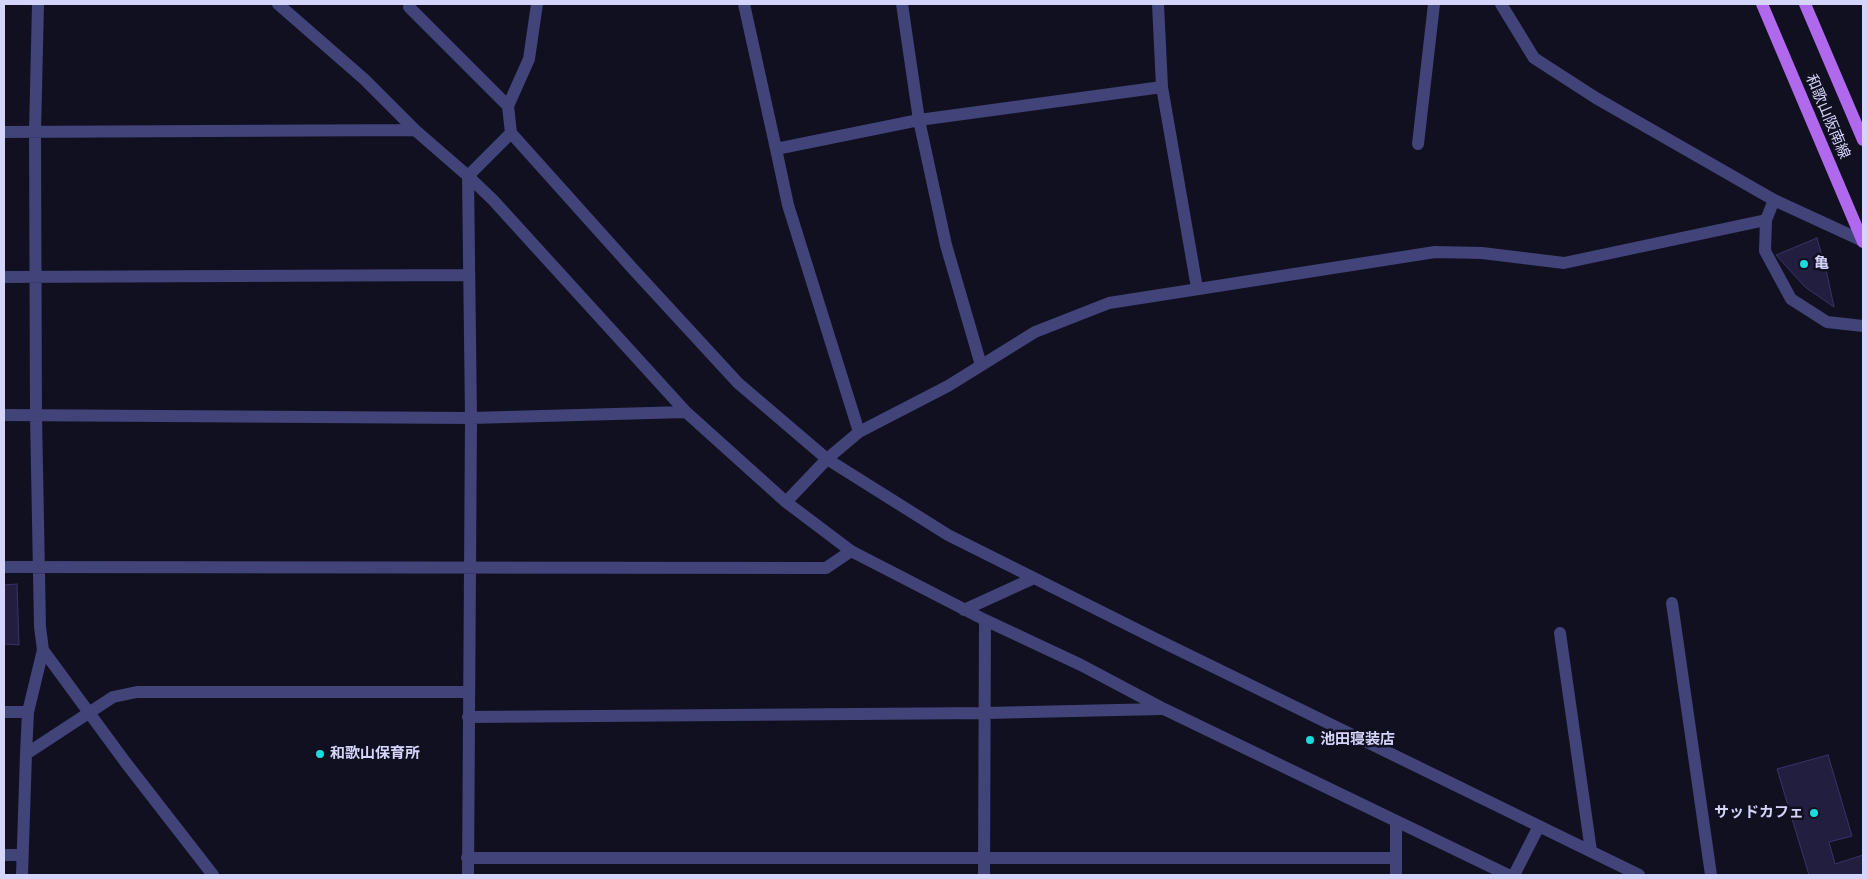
<!DOCTYPE html>
<meta charset="utf-8">
<style>
body{margin:0}
#map{position:relative;width:1867px;height:879px;overflow:hidden;background:#111020;font-family:"Sofia Sans Condensed",sans-serif}
canvas{display:block}
.frame{position:absolute;inset:0;border:5px solid #d5d4fa;pointer-events:none}
</style>
<div id="map">
<canvas width="1867" height="879"></canvas>
<div class="frame"></div>
</div>
<script>
const ctx = document.querySelector('canvas').getContext('2d');
ctx.lineJoin = 'round';
function fill(path, color) {
  ctx.fillStyle = color;
  ctx.fill(path, 'evenodd');
}
function poly(rows) {
  const path = new Path2D();
  for (const r of rows) {
    path.moveTo(r[0], r[1]);
    for (let i = 2; i < r.length; i += 2) path.lineTo(r[i], r[i + 1]);
  }
  return path;
}
function strokePath(path, color, width, dash) {
  ctx.strokeStyle = color;
  ctx.lineWidth = width;
  ctx.lineCap = dash ? 'butt' : 'round';
  ctx.setLineDash(dash || []);
  ctx.stroke(path);
}
function label(font, color, halo, rows, align = 'center') {
  ctx.font = font + ' "Sofia Sans Condensed","Noto Sans JP",sans-serif';
  ctx.lineWidth = 5;
  ctx.setLineDash([]);
  ctx.textBaseline = 'middle';
  ctx.strokeStyle = halo;
  ctx.fillStyle = color;
  for (const [text, x, y, turn = 0] of rows) {
    ctx.save();
    ctx.translate(x, y);
    ctx.rotate((+turn || 0) * Math.PI / 180);
    ctx.textAlign = isNaN(turn) ? turn : align;
    if (halo) ctx.strokeText(text, 0, 0);
    ctx.fillText(text, 0, 0);
    ctx.restore();
  }
}
const building = poly([
 [1817,238,1827,274,1834,307,1805,287,1776,255,1817,238],
 [17,584,19,645,4,644,4,585,17,584],
 [1828,755,1852,836,1829,842,1835,864,1863,855,1863,875,1809,875,1777,769,1828,755]
]);
fill(building, '#221e3f');
strokePath(building, '#393368', 1);
strokePath(poly([
 [38,4,35,132,36,415,40,627,43,650,126,763,213,875],
 [278,4,364,79,415,130,468,176,493,200,686,412,786,502,851,551,985,620,1081,665,1164,709,1508,875],
 [744,4,776,149,919,120,1162,87],
 [902,4,919,120,946,245,981,365],
 [1158,4,1162,87,1197,288],
 [1501,4,1534,58,1596,98,1774,200,1863,241],
 [409,7,508,106,511,133,468,176,471,418,468,875],
 [508,106,529,59,537,4],
 [4,132,415,130],
 [511,133,633,269,738,383,827,459,948,535,1154,638,1639,875],
 [1418,144,1434,4],
 [776,149,788,205,859,432],
 [1774,200,1766,220,1765,251,1791,299,1827,322,1863,326],
 [4,277,469,275],
 [4,415,471,418,686,412],
 [786,502,827,459,859,432,948,386,1035,332,1109,303,1435,252,1482,253,1564,263,1766,220],
 [4,567,826,568,851,551],
 [1672,603,1711,875],
 [964,610,1034,578],
 [1560,633,1591,851],
 [43,650,28,712,26,754,113,697,137,692,468,692],
 [4,712,28,712],
 [468,717,986,713,1161,709],
 [1396,821,1396,875],
 [4,855,22,855],
 [467,858,1396,858],
 [22,875,26,754],
 [984,875,985,620],
 [1514,875,1539,826]
]), '#414379', 12);
strokePath(poly([
 [1762,4,1863,242],
 [1805,4,1863,140]
]), '#b069ec', 12);
for (const [x, y, r, color] of [
 [1804,264,5,"#1cdbde"],
 [1310,740,5,"#1cdbde"],
 [320,754,5,"#1cdbde"],
 [1814,813,5,"#1cdbde"]
]) {
  const dot = new Path2D();
  dot.arc(x, y, r, 0, 2 * Math.PI);
  ctx.fillStyle = color;
  ctx.fill(dot);
  strokePath(dot, '#111020', 2);
}
label('15px', '#d5d4fa', '#111020', [
 ["和歌山阪南線",1827,117,67]
]);
label('bold 15px', '#d5d4fa', '#111020', [
 ["亀",1814,264],
 ["池田寝装店",1320,740],
 ["和歌山保育所",330,754],
 ["サッドカフェ",1804,813,"right"]
], 'left');
</script>
